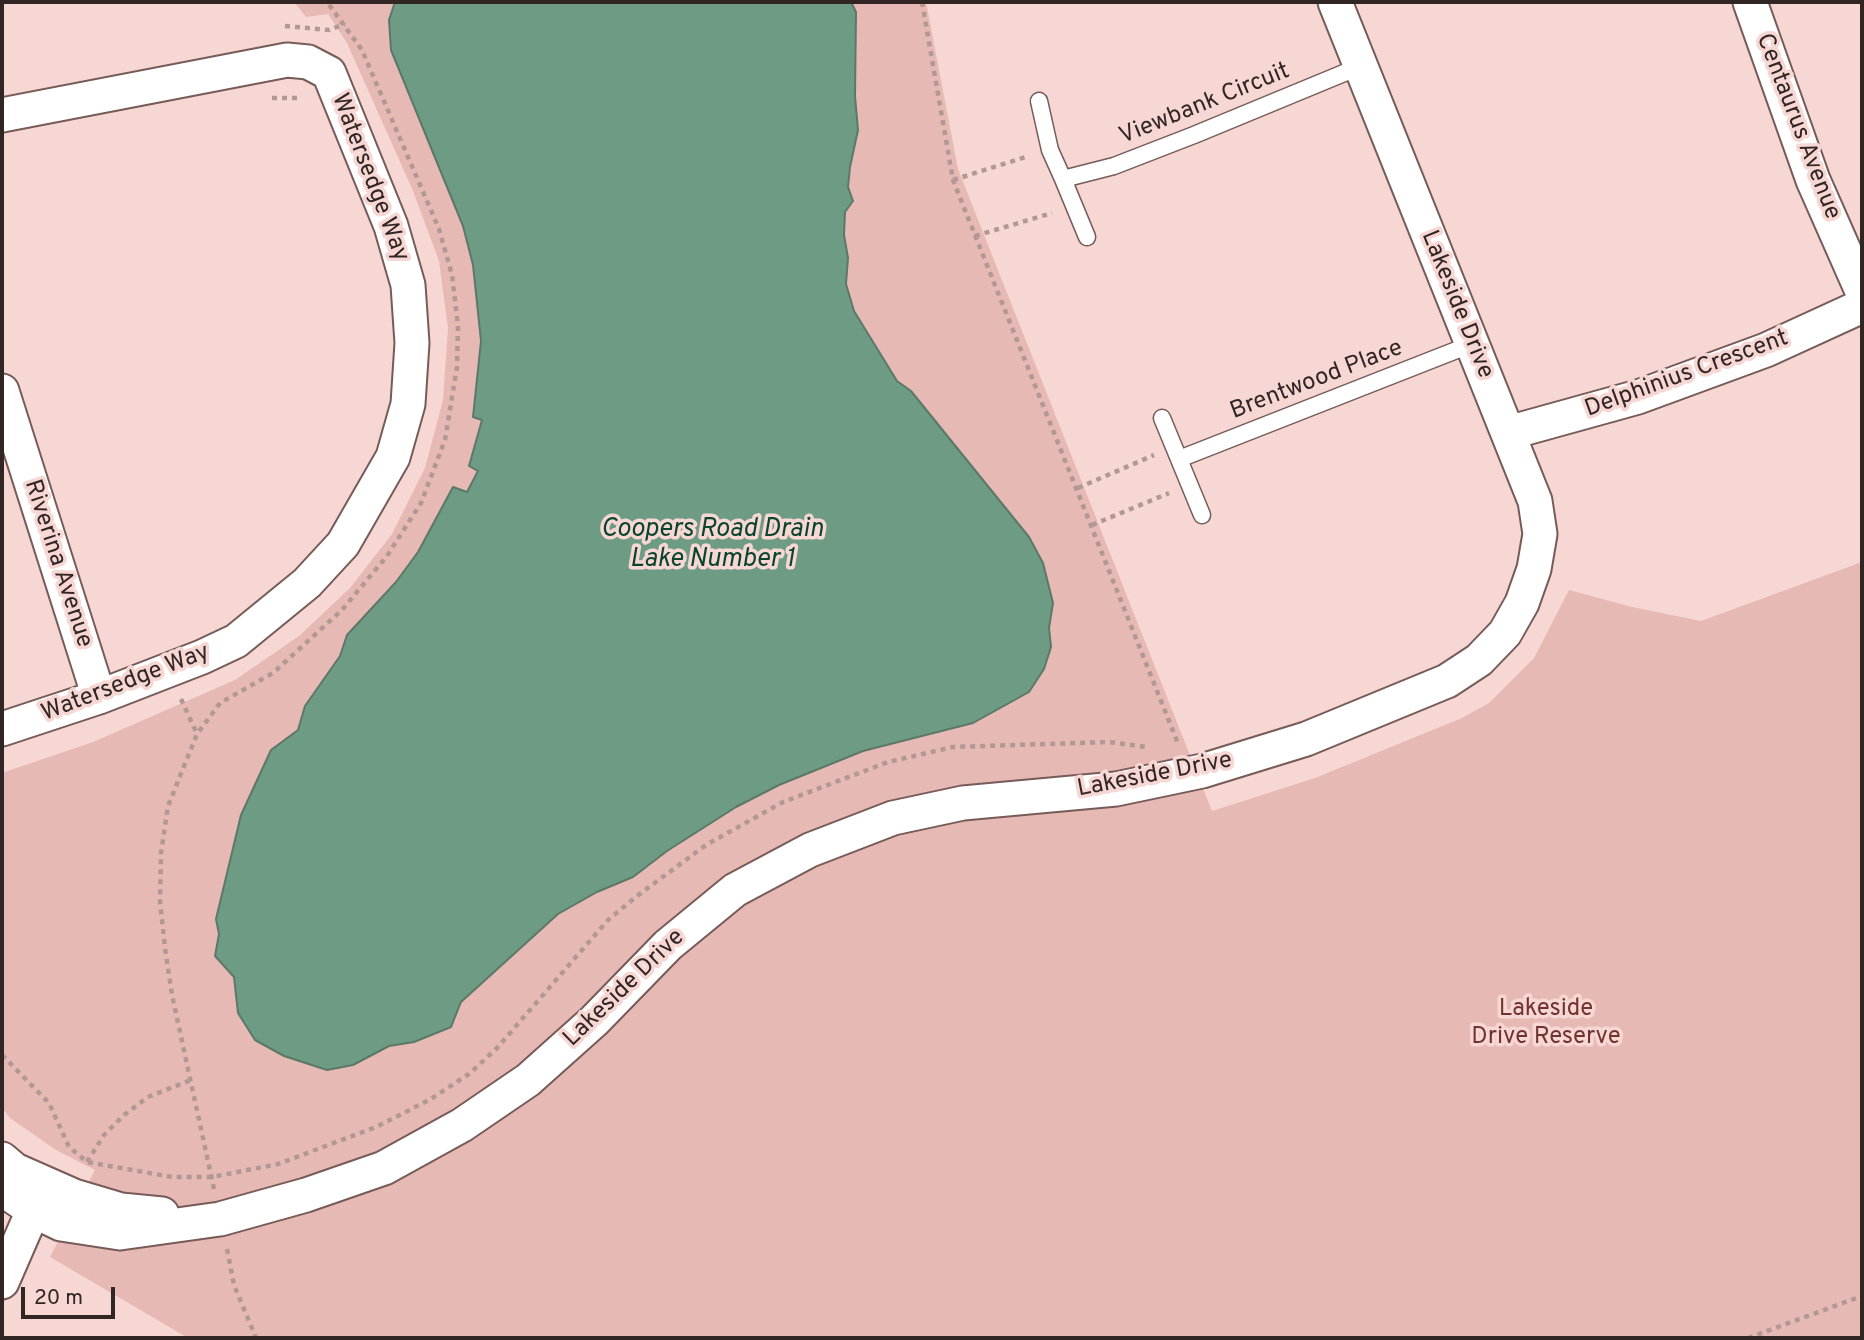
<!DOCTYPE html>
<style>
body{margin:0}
#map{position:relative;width:1864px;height:1340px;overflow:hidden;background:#f7d7d3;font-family:Overpass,sans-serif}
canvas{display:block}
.frame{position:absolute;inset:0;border:4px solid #322625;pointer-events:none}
.scale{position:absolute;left:21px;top:1287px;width:94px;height:32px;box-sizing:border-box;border:4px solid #322625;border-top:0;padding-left:9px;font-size:21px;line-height:24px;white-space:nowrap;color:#322625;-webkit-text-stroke:5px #f7d7d3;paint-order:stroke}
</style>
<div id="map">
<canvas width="1864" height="1340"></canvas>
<div class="frame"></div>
<div class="scale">20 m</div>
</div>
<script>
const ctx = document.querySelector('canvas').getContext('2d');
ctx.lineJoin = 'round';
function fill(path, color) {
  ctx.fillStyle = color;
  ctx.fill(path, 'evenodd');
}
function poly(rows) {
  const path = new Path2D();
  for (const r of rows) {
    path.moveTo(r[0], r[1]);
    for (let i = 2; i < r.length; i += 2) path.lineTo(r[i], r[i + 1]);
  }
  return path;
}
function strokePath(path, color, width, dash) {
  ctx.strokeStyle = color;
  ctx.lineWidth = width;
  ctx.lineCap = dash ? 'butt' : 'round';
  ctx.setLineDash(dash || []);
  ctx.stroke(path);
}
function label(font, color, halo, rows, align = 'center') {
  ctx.font = font + ' Overpass,sans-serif';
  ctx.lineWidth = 7;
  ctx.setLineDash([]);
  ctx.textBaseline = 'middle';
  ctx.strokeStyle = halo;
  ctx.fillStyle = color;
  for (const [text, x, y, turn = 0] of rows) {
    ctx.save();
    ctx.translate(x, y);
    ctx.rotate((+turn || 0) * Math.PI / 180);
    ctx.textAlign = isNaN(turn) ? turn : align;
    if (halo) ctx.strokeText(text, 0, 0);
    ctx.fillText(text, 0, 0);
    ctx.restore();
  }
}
fill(poly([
 [294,2,926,2,958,169,1212,811,1315,778,1462,718,1489,703,1534,658,1569,590,1632,607,1701,621,1862,562,1862,1338,188,1338,50,1257,95,1170,56,1150,10,1118,2,1108,2,773,93,742,235,680,299,636,350,588,392,534,425,468,443,400,448,328,439,261,413,191,347,43,328,14,306,17]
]), '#e7b9b4');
const water = poly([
 [395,2,851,2,856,12,855,96,858,130,850,167,848,187,853,201,845,212,844,235,848,258,846,284,854,311,897,381,911,391,1029,537,1043,563,1053,603,1049,628,1051,647,1044,669,1029,692,973,723,863,751,779,785,736,807,667,851,633,877,597,892,558,914,461,1002,451,1027,414,1042,389,1046,353,1065,327,1070,284,1056,255,1040,238,1013,234,977,215,956,219,934,216,919,241,815,271,750,298,730,305,706,340,656,347,635,396,582,418,552,453,487,467,492,478,471,469,466,482,420,473,417,481,341,473,265,463,226,391,50,389,20,395,2]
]);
fill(water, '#6e9b84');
strokePath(water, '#5c7868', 2);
const lane = poly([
 [1039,101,1050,150,1063,179,1114,166,1194,135,1361,66],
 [1063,179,1087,237],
 [1162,418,1202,515],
 [1179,459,1472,344]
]);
const street = poly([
 [1750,2,1813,180,1862,291],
 [2,115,287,60,308,62,329,73,391,226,408,285,412,343,408,404,393,457,343,544,307,583,236,641,202,657,99,697,2,729],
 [2,391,99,697],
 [1508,433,1638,397,1766,350,1862,306],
 [2,1159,15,1170,74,1196,121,1210,162,1214],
 [2,1189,34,1211,61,1224,120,1233,220,1219,306,1195,384,1168,462,1125,528,1080,594,1021,668,945,735,890,810,850,893,818,963,803,1116,789,1202,771,1306,739,1447,681,1479,660,1505,633,1522,603,1534,569,1540,534,1535,501,1335,2],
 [2,1282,42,1190]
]);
strokePath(lane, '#765b58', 19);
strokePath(street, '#765b58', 37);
strokePath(poly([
 [922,2,953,180,1179,746],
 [285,26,329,30,345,24],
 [272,98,302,98],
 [953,180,1029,156],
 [975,236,1052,213],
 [1078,488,1154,455],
 [1092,525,1169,493],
 [181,699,197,734],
 [2,1055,49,1103,69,1147,87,1162,172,1177,212,1177,278,1164,376,1127,431,1099,469,1074,497,1048,608,920,637,896,706,845,783,802,888,762,953,747,1109,742,1146,747],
 [87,1162,104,1135,124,1115,148,1097,191,1080],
 [214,1189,172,995,165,948,160,901,161,853,168,806,197,734,220,703,273,673,342,610,387,556,421,503,445,440,457,367,458,326,452,275,439,229,362,50,327,2],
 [227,1249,234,1285,256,1338],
 [1748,1338,1862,1296]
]), '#b19895', 4.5, [5, 5]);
strokePath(lane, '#fff', 16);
strokePath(street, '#fff', 33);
label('24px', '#322625', '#f7d7d3', [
 ["Viewbank Circuit",1205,105,-22],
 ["Centaurus Avenue",1797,127,69],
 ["Watersedge Way",369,178,69],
 ["Lakeside Drive",1456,305,68],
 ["Delphinius Crescent",1687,375,-20],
 ["Brentwood Place",1317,381,-21],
 ["Riverina Avenue",57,564,72],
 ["Watersedge Way",126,684,-21],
 ["Lakeside Drive",1155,776,-11],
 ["Lakeside Drive",625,989,-44]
]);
label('24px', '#71332f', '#f7d7d3', [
 ["Lakeside",1546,1010],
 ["Drive Reserve",1546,1038]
]);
label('italic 26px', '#08442e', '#f7d7d3', [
 ["Coopers Road Drain",712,531],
 ["Lake Number 1",712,561]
]);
</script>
